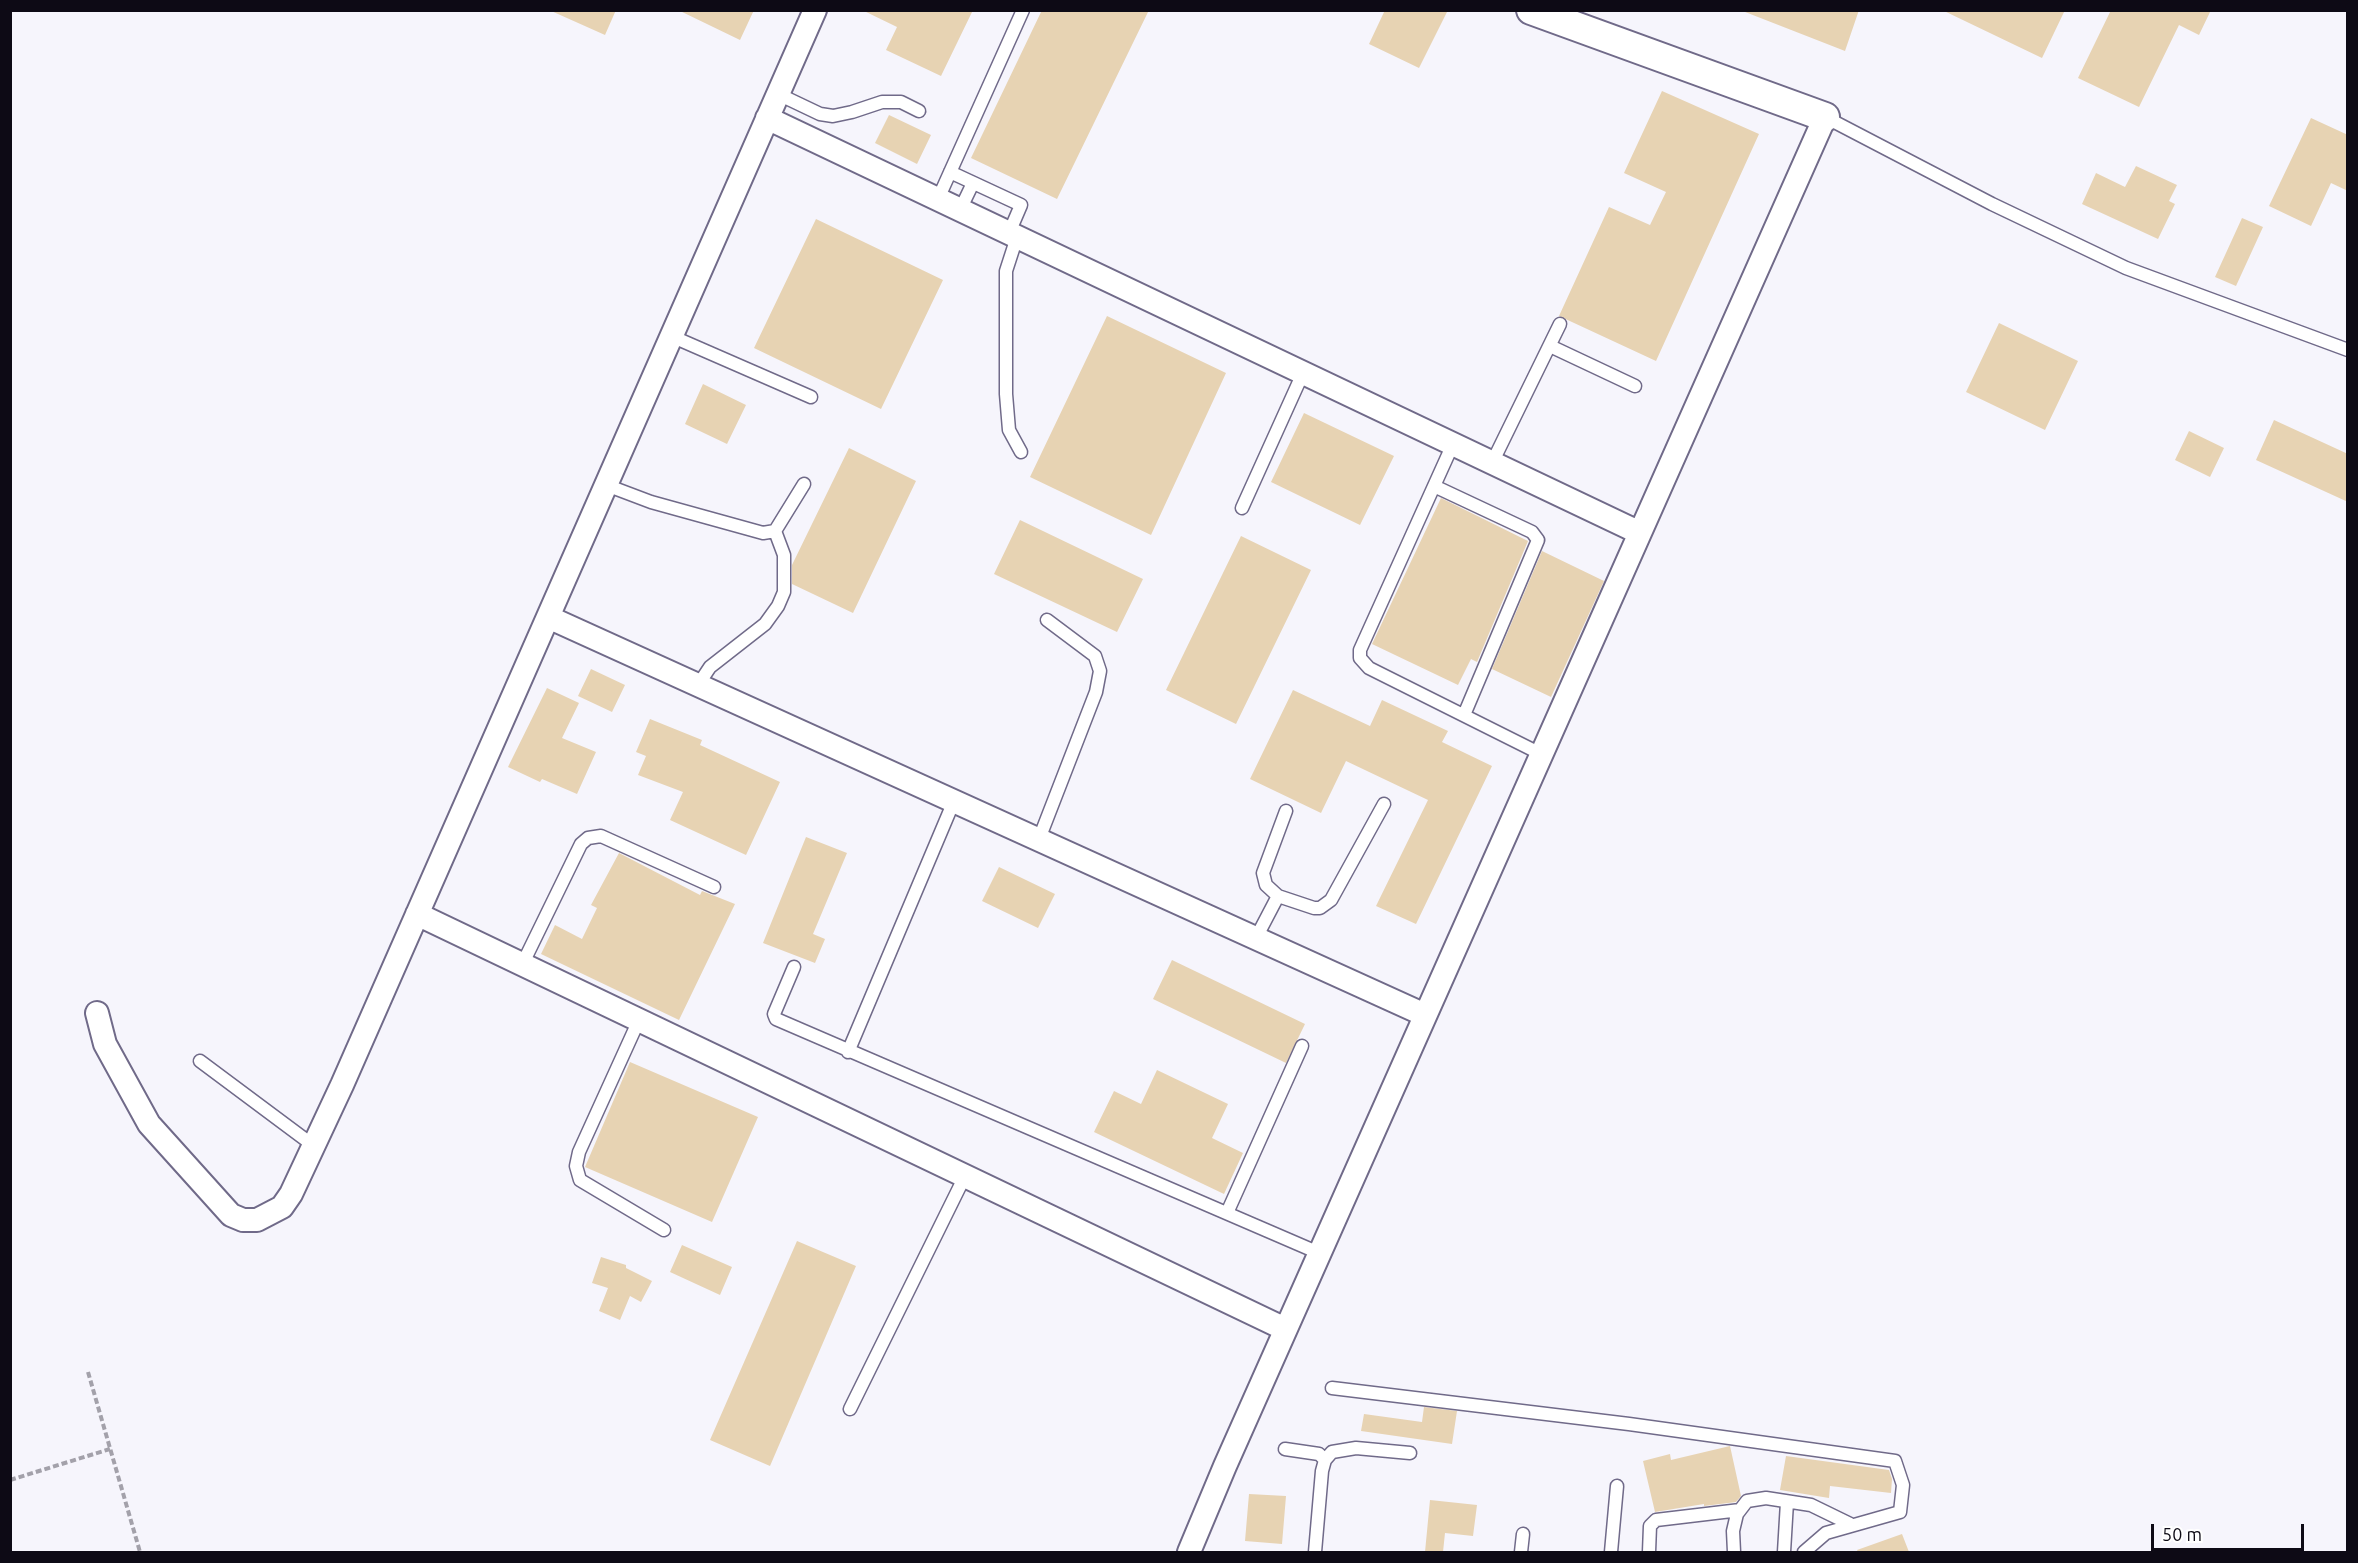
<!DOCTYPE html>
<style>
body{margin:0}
#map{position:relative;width:2358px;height:1563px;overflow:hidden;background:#f6f5fc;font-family:Ubuntu,sans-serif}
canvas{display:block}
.frame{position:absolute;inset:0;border:12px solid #0d0a15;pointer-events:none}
.scale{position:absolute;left:2151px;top:1524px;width:153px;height:27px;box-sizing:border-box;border:3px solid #0d0a15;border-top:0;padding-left:8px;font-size:18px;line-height:21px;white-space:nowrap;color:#0d0a15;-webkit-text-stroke:4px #fff;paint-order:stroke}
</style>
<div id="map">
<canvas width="2358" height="1563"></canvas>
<div class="frame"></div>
<div class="scale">50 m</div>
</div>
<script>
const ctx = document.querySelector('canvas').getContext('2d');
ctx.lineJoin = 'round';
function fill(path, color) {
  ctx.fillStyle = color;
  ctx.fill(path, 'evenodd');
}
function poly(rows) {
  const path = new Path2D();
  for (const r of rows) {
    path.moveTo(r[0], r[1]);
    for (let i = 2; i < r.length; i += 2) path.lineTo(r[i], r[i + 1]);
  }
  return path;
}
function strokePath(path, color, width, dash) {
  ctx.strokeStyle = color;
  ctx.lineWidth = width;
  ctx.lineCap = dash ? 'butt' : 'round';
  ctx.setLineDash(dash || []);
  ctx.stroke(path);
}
fill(poly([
 [549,10,616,10,605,35],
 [678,10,754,10,740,40],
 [862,10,973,10,941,76,886,50,897,27],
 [1042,10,1149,10,1057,199,971,158],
 [1385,10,1448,10,1419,68,1369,44],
 [1740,10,1859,10,1845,51],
 [1942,10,2065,10,2042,58],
 [2111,10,2211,10,2199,35,2179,25,2139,107,2078,78],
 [1662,91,1759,134,1656,361,1559,316,1609,207,1650,225,1666,192,1624,173],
 [889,115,931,135,917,164,875,143],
 [2311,118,2348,135,2348,191,2331,183,2311,226,2269,206],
 [2136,166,2177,185,2169,201,2175,204,2158,239,2082,204,2096,173,2125,187],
 [2242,218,2263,227,2236,286,2215,277],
 [816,219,943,280,881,409,754,348],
 [1107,316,1226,373,1151,535,1030,477],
 [1999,323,2078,361,2045,430,1966,392],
 [703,384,746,405,727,444,685,424],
 [1304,413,1394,456,1360,525,1271,482],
 [2274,420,2348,454,2348,502,2256,460],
 [2189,431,2224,448,2210,477,2175,460],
 [849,448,916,481,853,613,792,584,792,565],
 [1441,498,1528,541,1477,662,1471,659,1458,685,1372,644],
 [1020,520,1143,579,1117,632,994,574],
 [1241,536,1311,570,1236,724,1166,690],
 [1542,551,1604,581,1551,697,1492,669],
 [591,669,625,685,612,712,578,696],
 [547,688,579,703,562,738,596,752,577,794,542,779,540,782,508,767],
 [1293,690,1370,726,1382,700,1448,731,1442,742,1492,766,1416,924,1376,906,1428,800,1346,761,1321,813,1250,779],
 [650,719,702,740,700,745,780,782,746,855,670,820,683,792,638,775,646,756,636,752],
 [806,837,847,853,813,934,825,939,815,963,763,943],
 [619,853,700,895,702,891,735,904,679,1020,541,954,555,925,582,939,597,908,591,905],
 [999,867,1055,894,1038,928,982,901],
 [1172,960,1305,1024,1286,1063,1153,999],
 [630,1062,758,1117,712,1222,585,1167],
 [1157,1070,1228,1104,1212,1138,1243,1153,1224,1194,1094,1132,1114,1091,1141,1104],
 [797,1241,856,1266,770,1466,710,1440],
 [682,1245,732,1267,720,1295,670,1272],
 [601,1257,626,1265,626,1268,652,1281,641,1302,630,1296,620,1320,599,1311,608,1288,592,1283],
 [1424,1407,1457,1411,1452,1444,1361,1431,1364,1414,1422,1422],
 [1730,1446,1741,1496,1736,1502,1704,1506,1704,1504,1655,1512,1643,1461,1670,1454,1671,1460],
 [1786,1456,1889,1470,1892,1479,1891,1493,1830,1486,1829,1498,1780,1490],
 [1249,1494,1286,1496,1282,1544,1245,1541],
 [1430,1500,1477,1505,1473,1536,1445,1533,1443,1552,1425,1552],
 [1902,1534,1909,1552,1858,1552,1857,1550]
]), '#e7d3b3');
const service = poly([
 [778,94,820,114,833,116,852,112,882,102,901,102,919,111],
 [1825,117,1992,204,2126,268,2348,350],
 [950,172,1021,205,1009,233],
 [938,199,1023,10],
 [960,210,973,183],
 [1017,237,1006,271,1006,394,1009,430,1021,452],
 [671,336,811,397],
 [1550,346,1635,386],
 [1453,444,1360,650,1360,658,1369,668,1541,754],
 [1492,463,1560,324],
 [606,485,651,502,763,533,775,531,804,484],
 [1434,486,1532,532,1538,540,1464,715],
 [1242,508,1303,373],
 [698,685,710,667,765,624,778,606,784,592,784,555,775,531],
 [1039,839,1096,692,1100,671,1095,656,1047,620],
 [1278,896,1314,908,1320,908,1331,900,1384,804],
 [1256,938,1278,896,1266,885,1263,873,1286,811],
 [522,965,581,844,588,838,601,836,714,887],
 [794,967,774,1014,776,1019,1319,1253],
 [639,1020,579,1152,576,1166,580,1180,664,1230],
 [848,1052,954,801],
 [200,1061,314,1146],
 [1227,1213,1302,1046],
 [1332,1388,1629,1424,1895,1461,1903,1485,1900,1512,1826,1533,1804,1552],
 [850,1409,965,1176],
 [1285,1449,1319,1454,1325,1460],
 [1315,1552,1322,1471,1325,1460,1332,1452,1356,1448,1410,1453],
 [1521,1552,1523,1534],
 [1611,1552,1617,1486],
 [1649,1552,1650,1526,1656,1520,1740,1510],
 [1734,1552,1733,1531,1737,1514,1747,1501,1766,1498,1811,1505,1850,1524],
 [1784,1552,1787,1502]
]);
const minor = poly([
 [767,118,1640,533],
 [548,617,1425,1015],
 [417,914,1285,1329],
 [97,1013,105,1044,149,1124,231,1215,243,1220,257,1220,282,1207,291,1194,342,1085,815,10],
 [1189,1552,1225,1466,1825,117]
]);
const tertiary = poly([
 [1531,10,1825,117]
]);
strokePath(service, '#706a89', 15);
strokePath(minor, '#706a89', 26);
strokePath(tertiary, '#706a89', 32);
strokePath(poly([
 [88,1372,140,1552],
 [10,1480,110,1449]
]), '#a3a1aa', 4, [6, 3]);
strokePath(service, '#fff', 12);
strokePath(minor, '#fff', 22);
strokePath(tertiary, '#fff', 28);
</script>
